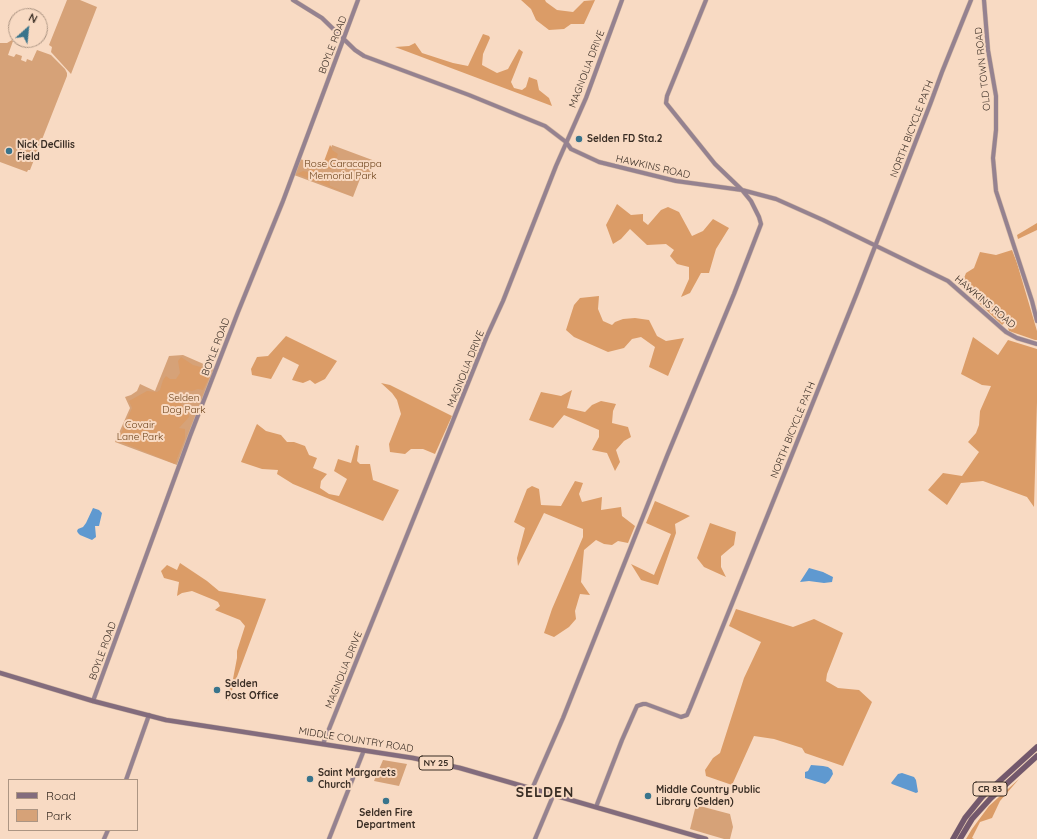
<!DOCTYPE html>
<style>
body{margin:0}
#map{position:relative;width:1037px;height:839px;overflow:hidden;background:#f8dac3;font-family:Quicksand,sans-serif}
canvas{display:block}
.legend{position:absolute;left:8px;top:779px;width:130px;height:52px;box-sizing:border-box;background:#f8dac3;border:1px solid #ac9583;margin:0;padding:5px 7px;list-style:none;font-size:12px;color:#392d24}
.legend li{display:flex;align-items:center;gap:8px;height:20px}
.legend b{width:20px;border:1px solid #ac9583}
.north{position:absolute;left:8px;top:8px;width:40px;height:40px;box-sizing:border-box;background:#f8dac3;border:1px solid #ac9583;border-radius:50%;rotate:27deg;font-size:11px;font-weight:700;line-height:16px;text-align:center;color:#392d24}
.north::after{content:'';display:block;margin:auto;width:14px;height:18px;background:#39748c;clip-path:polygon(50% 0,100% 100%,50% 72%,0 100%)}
</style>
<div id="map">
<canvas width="1037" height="839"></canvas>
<ul class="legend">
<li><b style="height:5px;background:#836c7d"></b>Road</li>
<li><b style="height:11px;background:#d6a278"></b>Park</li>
</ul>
<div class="north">N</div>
</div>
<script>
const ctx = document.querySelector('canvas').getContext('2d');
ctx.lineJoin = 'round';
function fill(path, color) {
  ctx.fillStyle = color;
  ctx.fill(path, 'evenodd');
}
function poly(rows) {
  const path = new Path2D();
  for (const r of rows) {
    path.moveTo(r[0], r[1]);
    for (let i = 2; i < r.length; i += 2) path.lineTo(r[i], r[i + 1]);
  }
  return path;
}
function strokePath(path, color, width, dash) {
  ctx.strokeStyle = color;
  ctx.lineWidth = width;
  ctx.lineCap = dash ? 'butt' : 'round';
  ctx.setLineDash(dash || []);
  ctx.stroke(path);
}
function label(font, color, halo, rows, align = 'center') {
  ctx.font = font + ' Quicksand,sans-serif';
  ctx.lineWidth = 4;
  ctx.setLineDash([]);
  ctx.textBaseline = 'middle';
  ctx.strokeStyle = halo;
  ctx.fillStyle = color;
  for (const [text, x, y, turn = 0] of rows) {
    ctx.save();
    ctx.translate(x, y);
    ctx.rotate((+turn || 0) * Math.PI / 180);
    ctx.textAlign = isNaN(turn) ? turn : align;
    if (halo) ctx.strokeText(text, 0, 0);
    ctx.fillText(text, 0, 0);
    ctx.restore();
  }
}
fill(poly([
 [67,0,80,0,97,7,71,74,51,52,52,47,49,45],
 [12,40,13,41,8,55,14,57,16,54,22,56,21,60,26,62,27,59,32,61,37,50,51,55,65,69,67,73,67,76,30,170,28,170,27,172,0,162,0,43,7,43],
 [332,145,375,161,368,180,364,178,360,179,353,197,294,175,300,159,324,167],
 [183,355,215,369,177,465,115,442,130,408,125,397,131,395,137,391,140,384,155,391,169,356],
 [383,760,407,764,399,786,374,781],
 [696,805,730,814,733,827,730,839,724,839,690,829]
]), '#d6a278');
fill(poly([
 [521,0,545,0,546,2,557,10,573,12,584,1,595,0,584,24,571,24,564,29,549,30,536,20,531,9],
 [483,34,489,36,490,38,483,54,482,65,497,73,508,69,519,49,523,52,511,82,514,88,522,90,526,87,529,77,537,80,539,90,549,98,552,106,395,47,409,46,415,43,422,53,453,63,468,66],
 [330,145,332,148,332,150,338,154,333,169,324,168,323,164],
 [310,169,319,171,329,177,330,186,351,195,297,174,303,171,308,172],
 [617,204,631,215,643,214,643,221,648,225,661,210,668,207,679,212,692,236,703,231,713,219,729,228,716,249,709,273,701,273,690,293,681,297,689,279,689,267,677,264,670,256,674,250,666,244,647,245,630,229,621,239,613,244,606,225],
 [1037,223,1037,230,1018,239,1017,235],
 [1012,250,1017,263,1037,331,1037,340,1035,340,1009,331,1008,328,1011,322,1007,320,1002,325,961,286,966,273,974,268,980,252,996,255],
 [599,296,598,309,603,321,612,325,615,322,623,319,635,318,649,320,657,336,666,341,684,338,668,376,649,367,655,347,641,337,632,339,624,348,608,352,574,337,566,330,574,305,580,298],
 [286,336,337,361,325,379,315,384,310,380,303,383,292,380,299,365,283,357,271,379,252,375,251,369,257,357,268,356],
 [973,337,998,355,1008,340,1037,349,1037,402,1034,507,1027,497,983,481,961,483,947,505,928,490,943,473,962,476,979,452,968,442,976,433,979,425,980,411,991,386,982,385,961,374],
 [181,357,193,365,208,369,211,374,203,390,198,389,192,391,183,390,176,392,175,394,177,399,188,412,189,417,179,428,185,429,185,438,175,464,121,442,119,438,132,408,129,401,147,391,157,392,160,390,163,380,166,376,170,379,176,379,180,373,178,361],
 [381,383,390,385,452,416,435,454,423,449,411,449,405,454,390,452,389,444,401,414,397,400,392,393],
 [572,390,567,408,585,412,592,405,601,401,616,404,613,411,612,423,628,427,631,437,624,441,616,450,620,462,615,471,607,453,592,450,599,437,599,430,564,415,553,428,529,420,541,392,561,396],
 [257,424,266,431,281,435,287,442,294,442,305,446,309,455,317,458,313,468,327,474,321,481,320,488,329,494,339,496,347,479,334,471,338,459,351,463,356,445,359,446,357,461,360,464,370,464,373,480,399,490,383,521,293,484,277,474,278,470,262,469,241,462,256,426],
 [575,481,583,483,579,494,582,502,602,497,601,510,621,507,622,516,635,526,628,543,618,541,612,545,604,544,596,540,584,550,581,582,590,595,580,594,575,611,576,619,569,627,554,637,544,633,552,609,583,537,583,529,544,513,518,566,517,558,525,528,514,522,527,489,532,486,539,489,541,505,561,506],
 [655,501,690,516,675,524,676,533,658,585,641,580,631,564,654,575,671,534,646,523],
 [710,523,736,532,734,545,721,556,721,567,726,577,704,567,697,558],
 [180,563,207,581,219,591,266,599,228,701,227,697,233,679,237,658,237,651,245,626,240,620,215,610,220,606,218,602,214,600,192,591,182,593,177,596,179,582,164,578,161,571,167,565,177,570],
 [736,609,793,627,814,619,843,633,827,674,826,681,838,688,859,690,872,702,843,766,805,753,802,748,774,739,754,736,732,785,706,776,705,770,713,758,720,753,744,678,761,642,729,626],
 [1019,779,1000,801,992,818,980,822,972,838,974,839,966,839,972,829,989,806]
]), '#db9c67');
fill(poly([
 [93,508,99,510,102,513,99,526,95,526,96,537,92,540,80,535,78,533,77,531,78,529,83,527,86,523],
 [809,568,823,572,833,577,832,582,824,583,809,581,800,582],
 [811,765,823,766,828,767,832,770,833,774,829,781,825,784,805,778,805,772,808,771],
 [902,773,914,777,916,780,918,792,916,793,892,784,891,783,898,774]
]), '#5f99d0');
const secondary = poly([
 [293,0,322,18,355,50,364,56,469,95,545,126,566,142,571,149,599,162,676,181,742,190,776,199,823,220,948,281,1006,332,1017,338,1037,344],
 [984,0,988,50,996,96,996,130,993,158,996,191,1032,301,1037,321],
 [93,701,190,436,238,312,283,201,358,0],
 [323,744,487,336,503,301,556,166,586,98,622,0],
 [126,780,149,715],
 [532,789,563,718,667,456,734,294,761,224,759,217,751,201,742,190,715,164,666,103,667,96,706,0],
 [596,807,622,740,637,706,643,704,646,704,681,717,687,715,690,708,857,293,931,102,942,72,971,0],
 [104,839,108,830],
 [329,839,364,750],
 [535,839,553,796]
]);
const primary = poly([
 [0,673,93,701,166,720,413,758,460,768,706,839]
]);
const highway = poly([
 [953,839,965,818,982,797,1037,747],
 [960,839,972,819,991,798,1037,756]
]);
strokePath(secondary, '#d2b7a3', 5);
strokePath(primary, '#d2b7a3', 5.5);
strokePath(highway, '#d2b7a3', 6);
strokePath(secondary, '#958290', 4);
strokePath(primary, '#836c7d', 4.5);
strokePath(highway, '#73586c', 5.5);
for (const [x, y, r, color] of [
 [579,139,4,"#39748c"],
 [9,151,4,"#39748c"],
 [217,690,4,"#39748c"],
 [310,779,4,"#39748c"],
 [648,796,4,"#39748c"],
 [386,801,4,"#39748c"]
]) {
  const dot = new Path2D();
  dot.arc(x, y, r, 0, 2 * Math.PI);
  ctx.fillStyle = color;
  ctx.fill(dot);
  strokePath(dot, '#f8dac3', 1.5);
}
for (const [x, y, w] of [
 [436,763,34],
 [990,789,34]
]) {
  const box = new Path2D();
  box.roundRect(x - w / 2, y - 7, w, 14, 3);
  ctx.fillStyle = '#f8dac3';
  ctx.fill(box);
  strokePath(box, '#392d24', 1);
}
label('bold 9px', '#392d24', null, [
 ["NY 25",436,763],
 ["CR 83",990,789]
]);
label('10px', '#392d24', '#f8dac3', [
 ["BOYLE ROAD",333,45,-69],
 ["MAGNOLIA DRIVE",587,69,-69],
 ["OLD TOWN ROAD",983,69,-96],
 ["NORTH BICYCLE PATH",912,129,-69],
 ["HAWKINS ROAD",653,167,13],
 ["HAWKINS ROAD",985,302,40],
 ["BOYLE ROAD",216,347,-69],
 ["MAGNOLIA DRIVE",466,369,-68],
 ["NORTH BICYCLE PATH",793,430,-68],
 ["BOYLE ROAD",103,651,-70],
 ["MAGNOLIA DRIVE",344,670,-68],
 ["MIDDLE COUNTRY ROAD",356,740,9]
]);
label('bold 10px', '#392d24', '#f8dac3', [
 ["Selden FD Sta.2",587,139],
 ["Nick DeCillis",17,145],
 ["Field",17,157],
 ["Selden",225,684],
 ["Post Office",225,696],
 ["Saint Margarets",318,773],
 ["Church",318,785],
 ["Middle Country Public",656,790],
 ["Library (Selden)",656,802],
 ["Selden Fire",386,813,"center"],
 ["Department",386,825,"center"]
], 'left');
label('10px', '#6b4119', '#f8dac3', [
 ["Rose Caracappa",343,164],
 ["Memorial Park",343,176],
 ["Selden",184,398],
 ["Dog Park",184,410],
 ["Covair",140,425],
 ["Lane Park",140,437]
]);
ctx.letterSpacing = '1px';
label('bold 14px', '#392d24', '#f8dac3', [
 ["SELDEN",545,793]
]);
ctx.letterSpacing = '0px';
</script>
